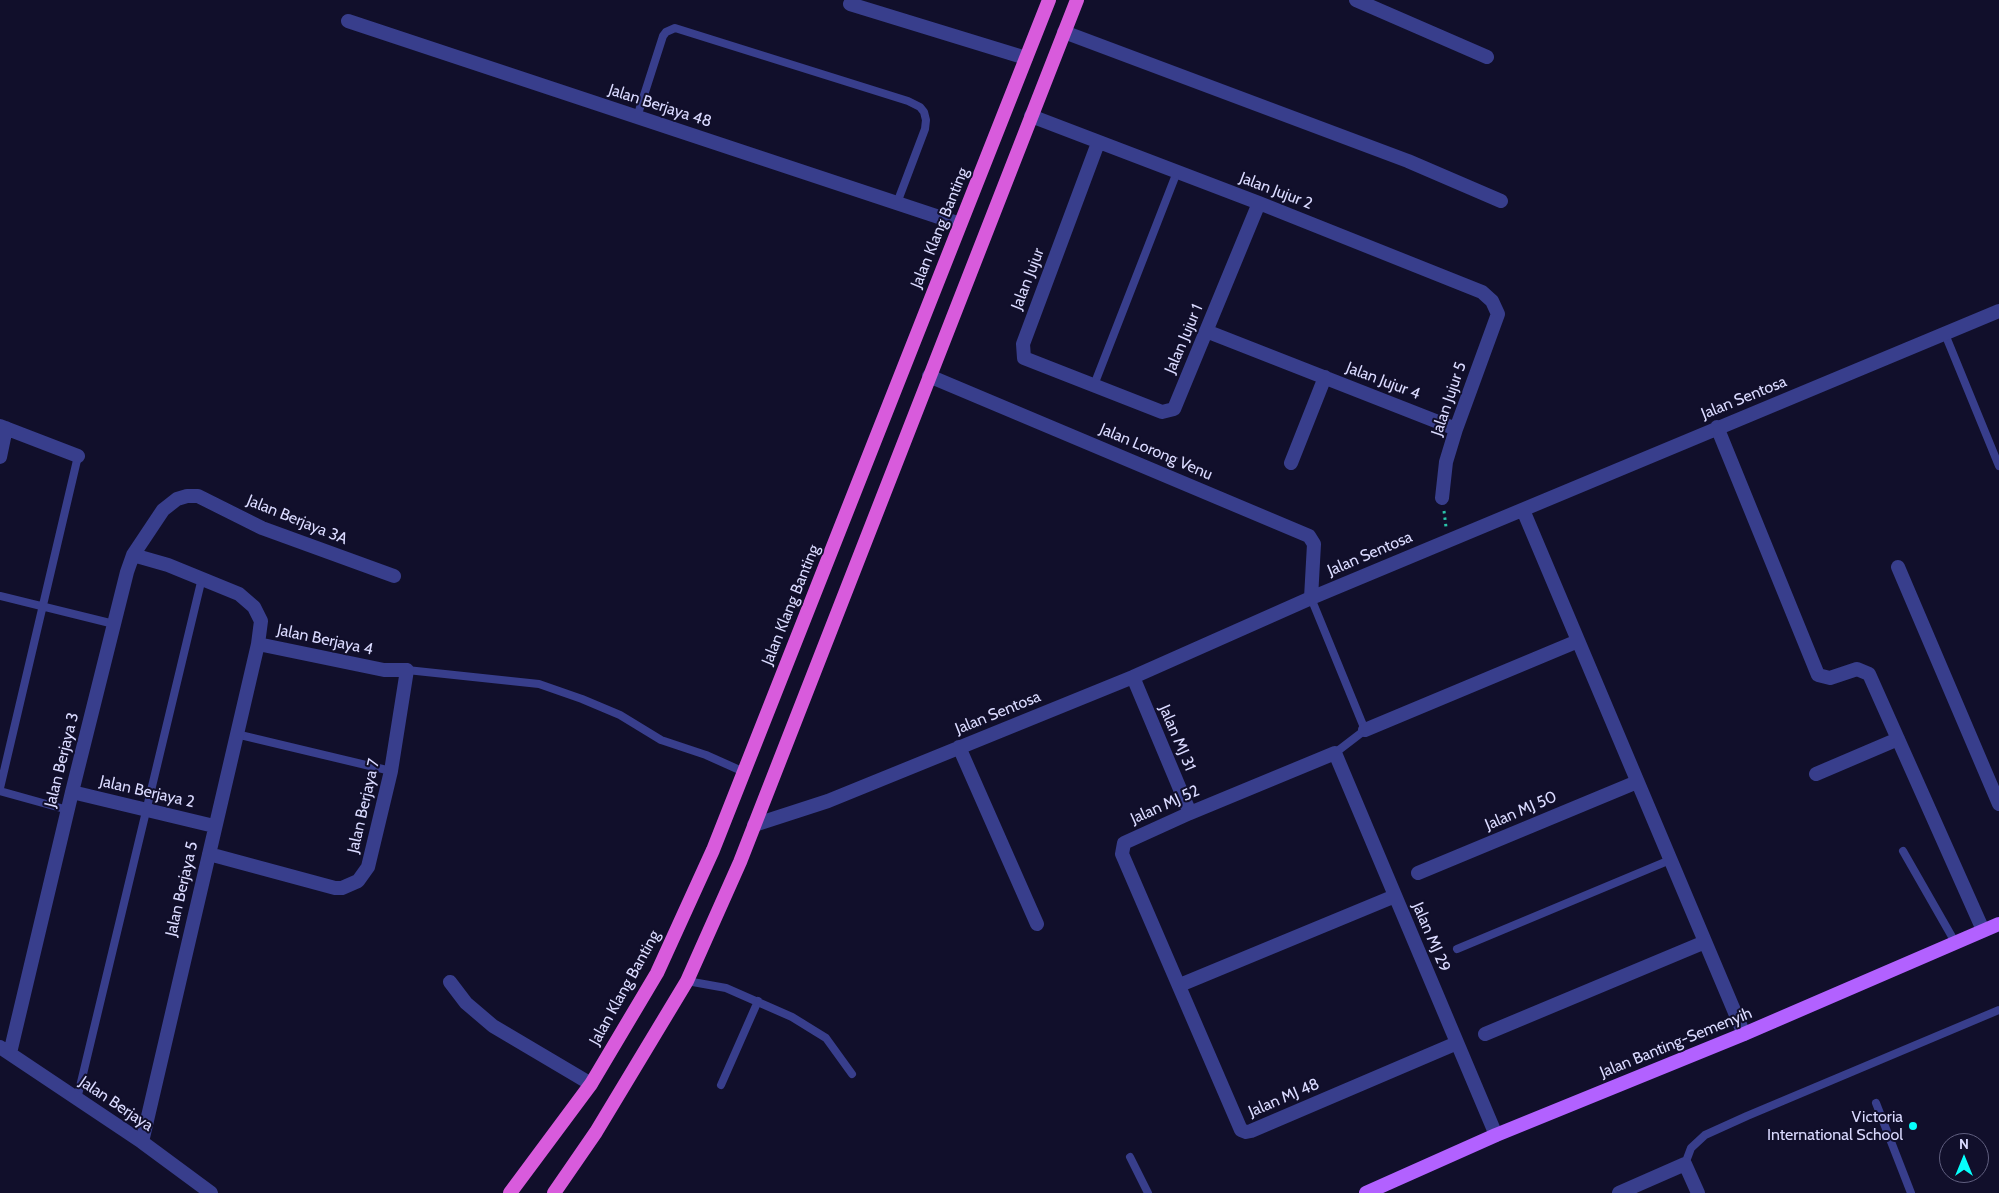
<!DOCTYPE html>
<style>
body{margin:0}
#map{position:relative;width:1999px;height:1193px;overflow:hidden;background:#110f2b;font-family:Cabin,sans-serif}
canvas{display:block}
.north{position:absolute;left:1939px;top:1133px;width:50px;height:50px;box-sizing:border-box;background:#110f2b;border:1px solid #616080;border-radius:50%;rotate:0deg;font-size:14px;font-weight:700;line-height:20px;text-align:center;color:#dadaff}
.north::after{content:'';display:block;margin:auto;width:18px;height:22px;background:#06fffc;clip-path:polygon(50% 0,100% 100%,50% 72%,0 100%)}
</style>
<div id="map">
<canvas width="1999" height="1193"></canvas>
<div class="north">N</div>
</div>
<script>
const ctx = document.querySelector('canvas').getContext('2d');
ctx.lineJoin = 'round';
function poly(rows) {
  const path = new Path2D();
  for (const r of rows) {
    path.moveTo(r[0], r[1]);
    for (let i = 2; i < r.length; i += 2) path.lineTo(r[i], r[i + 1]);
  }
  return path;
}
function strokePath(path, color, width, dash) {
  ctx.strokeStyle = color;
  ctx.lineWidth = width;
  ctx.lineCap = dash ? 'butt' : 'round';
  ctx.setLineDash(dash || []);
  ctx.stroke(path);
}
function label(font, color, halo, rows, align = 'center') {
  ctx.font = font + ' Cabin,sans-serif';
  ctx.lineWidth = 4;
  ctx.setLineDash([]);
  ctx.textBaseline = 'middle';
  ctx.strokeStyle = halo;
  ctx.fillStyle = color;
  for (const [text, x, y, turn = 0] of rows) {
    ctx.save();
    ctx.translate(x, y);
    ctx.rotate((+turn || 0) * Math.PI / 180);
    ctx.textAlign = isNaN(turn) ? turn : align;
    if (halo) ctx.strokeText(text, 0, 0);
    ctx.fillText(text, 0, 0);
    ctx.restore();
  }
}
strokePath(poly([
 [1444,511,1446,527]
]), '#2ac3a9', 3, [2.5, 4]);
strokePath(poly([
 [637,117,663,36,666,32,675,28,908,101,920,107,924,112,926,120,925,129,897,203],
 [1945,334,1999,466],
 [1094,385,1177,172],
 [0,596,114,624],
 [1311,598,1365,730,1335,753],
 [407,670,539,684,582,699,620,715,661,740,706,755,744,772],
 [236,734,391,771],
 [0,788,78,456],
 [0,791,68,810],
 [1903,851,1955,942],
 [1457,949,1670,860],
 [687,981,726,988,792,1017,826,1038,852,1074],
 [721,1085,758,1001],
 [77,1099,202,578],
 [1876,1103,1911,1193],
 [1130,1157,1148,1193],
 [1685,1164,1691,1148,1705,1135,1747,1116,1999,1010]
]), '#383e8c', 8);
strokePath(poly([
 [1356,0,1487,57],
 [850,4,1026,58],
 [348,21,960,224],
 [1064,32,1408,161,1501,201],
 [1031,116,1259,203,1482,292,1492,301,1498,314,1456,429,1446,462,1442,498],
 [1098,143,1023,344,1024,358,1162,412,1174,409,1259,203],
 [1206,331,1456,429],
 [929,376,1309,536,1314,544,1311,598],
 [0,426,78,456],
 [1717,427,1818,675,1830,678,1857,669,1869,674,1983,930],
 [0,457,6,428],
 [1291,463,1325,377],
 [1523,510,1744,1034],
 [133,555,168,565,239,594,254,607,261,621,258,644,142,1142],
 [1898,567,1999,804],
 [1133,677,1190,813],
 [1365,730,1578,641],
 [959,747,1037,924],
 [1816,774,1898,739],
 [72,792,214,826],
 [754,825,828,801,1133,677,1311,598,1999,311],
 [209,854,335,888,342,888,358,881,368,867,391,771,407,670,384,670,258,644],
 [1418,873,1637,782],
 [450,982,466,1003,493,1026,591,1084],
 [1180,985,1395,896],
 [1485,1034,1705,942],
 [1457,1043,1251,1131,1246,1132,1241,1130,1122,854,1124,843,1190,813,1335,753,1496,1135],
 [0,1047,142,1142,211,1193],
 [10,1053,72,792,127,572,133,555,163,510,177,499,187,496,198,496,262,528,394,576],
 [1619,1193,1685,1164,1698,1193]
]), '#383e8c', 14);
strokePath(poly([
 [1366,1193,1496,1135,1744,1034,1999,924]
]), '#b261ff', 14);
strokePath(poly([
 [510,1193,591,1084,657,973,713,850,1049,0],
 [554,1193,596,1132,687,981,740,862,1077,0]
]), '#d85bdc', 14);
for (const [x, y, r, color] of [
 [1913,1126,5,"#06fffc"]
]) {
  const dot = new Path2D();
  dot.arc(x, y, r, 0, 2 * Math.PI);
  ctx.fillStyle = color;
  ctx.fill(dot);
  strokePath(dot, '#110f2b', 2);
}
label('16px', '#dadaff', '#110f2b', [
 ["Jalan Berjaya 48",660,106,18],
 ["Jalan Jujur 2",1276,191,21],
 ["Jalan Klang Banting",940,228,-68],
 ["Jalan Jujur",1028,279,-69],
 ["Jalan Jujur 1",1184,339,-67],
 ["Jalan Jujur 4",1383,381,21],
 ["Jalan Sentosa",1744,398,-22],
 ["Jalan Jujur 5",1449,399,-71],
 ["Jalan Lorong Venu",1156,452,23],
 ["Jalan Berjaya 3A",297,520,22],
 ["Jalan Sentosa",1370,554,-23],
 ["Jalan Klang Banting",791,605,-68],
 ["Jalan Berjaya 4",325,640,12],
 ["Jalan Sentosa",998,713,-22],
 ["Jalan MJ 31",1177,738,67],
 ["Jalan Berjaya 3",62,760,-76],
 ["Jalan Berjaya 2",147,792,13],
 ["Jalan MJ 52",1165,805,-24],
 ["Jalan Berjaya 7",364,806,-77],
 ["Jalan MJ 50",1521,811,-23],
 ["Jalan Berjaya 5",182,889,-77],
 ["Jalan MJ 29",1431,937,67],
 ["Jalan Klang Banting",625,988,-61],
 ["Jalan Banting-Semenyih",1676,1043,-22],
 ["Jalan MJ 48",1284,1098,-23],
 ["Jalan Berjaya",116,1104,34]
]);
label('16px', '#dadaff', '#110f2b', [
 ["Victoria",1903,1117],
 ["International School",1903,1135]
], 'right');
</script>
